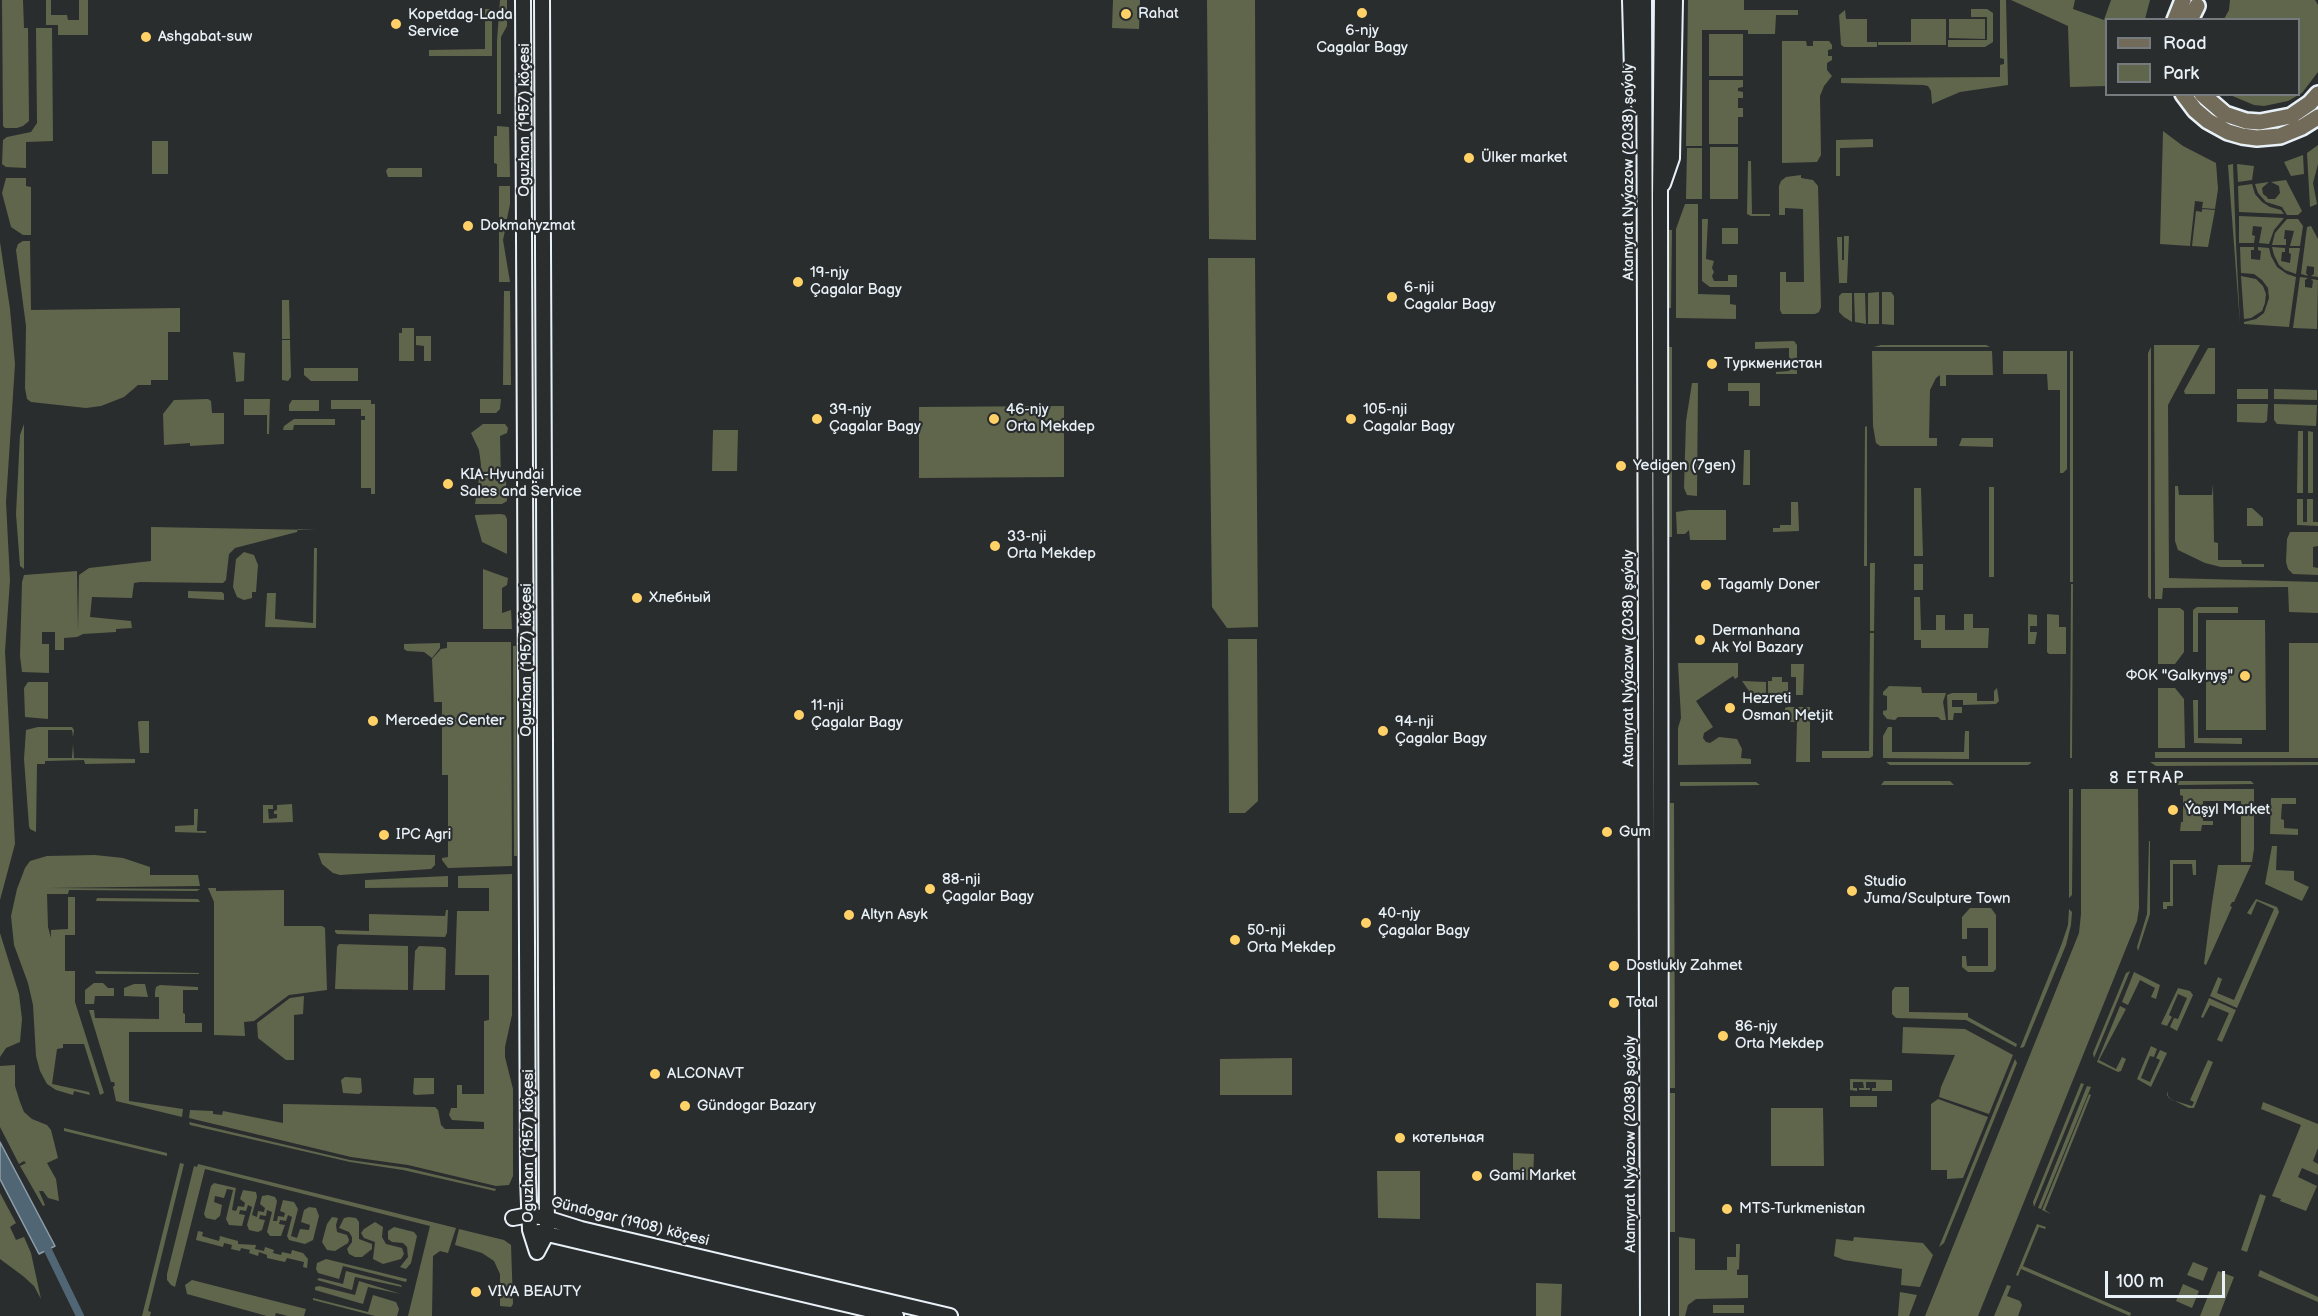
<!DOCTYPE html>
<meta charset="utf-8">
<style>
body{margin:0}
#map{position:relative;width:2318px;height:1316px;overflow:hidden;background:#2a2d2e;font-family:"Balsamiq Sans",sans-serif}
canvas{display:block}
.legend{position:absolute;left:2105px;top:18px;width:195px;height:78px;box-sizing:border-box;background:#2a2d2e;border:2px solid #767b7f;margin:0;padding:8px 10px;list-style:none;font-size:18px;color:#e8f1f8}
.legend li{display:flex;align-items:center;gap:12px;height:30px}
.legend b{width:30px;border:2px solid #767b7f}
.scale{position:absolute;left:2105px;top:1271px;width:120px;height:27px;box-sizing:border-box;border:3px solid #e8f1f8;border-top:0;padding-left:8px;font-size:18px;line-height:21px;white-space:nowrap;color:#e8f1f8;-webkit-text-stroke:4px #2a2d2e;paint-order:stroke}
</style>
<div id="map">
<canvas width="2318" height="1316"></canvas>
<ul class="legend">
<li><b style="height:8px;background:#726b5a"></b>Road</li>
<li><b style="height:16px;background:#60664c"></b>Park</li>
</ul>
<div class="scale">100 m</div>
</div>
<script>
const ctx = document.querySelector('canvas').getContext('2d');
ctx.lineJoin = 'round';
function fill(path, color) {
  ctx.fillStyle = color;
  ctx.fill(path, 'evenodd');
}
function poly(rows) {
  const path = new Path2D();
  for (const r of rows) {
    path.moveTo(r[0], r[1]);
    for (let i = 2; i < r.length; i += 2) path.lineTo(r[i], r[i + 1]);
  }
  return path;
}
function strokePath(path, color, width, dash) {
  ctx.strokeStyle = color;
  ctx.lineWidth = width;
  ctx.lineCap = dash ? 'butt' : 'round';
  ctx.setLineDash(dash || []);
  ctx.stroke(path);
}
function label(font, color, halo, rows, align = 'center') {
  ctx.font = font + ' "Balsamiq Sans",sans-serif';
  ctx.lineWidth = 4.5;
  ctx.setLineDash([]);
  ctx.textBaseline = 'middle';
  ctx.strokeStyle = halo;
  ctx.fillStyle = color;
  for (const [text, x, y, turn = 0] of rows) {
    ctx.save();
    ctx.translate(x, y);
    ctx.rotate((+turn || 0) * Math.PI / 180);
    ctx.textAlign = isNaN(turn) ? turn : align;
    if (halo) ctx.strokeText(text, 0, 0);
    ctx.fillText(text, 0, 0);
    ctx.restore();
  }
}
fill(poly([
 [2,0,23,0,24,28,28,28,29,121,23,126,17,128,5,128,3,126],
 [46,0,51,0,51,15,67,15,68,20,79,20,79,0,88,0,88,35,58,35,58,25,46,25],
 [500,0,507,0,507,26,501,37,501,114,497,114,497,41],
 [1113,0,1140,0,1139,29,1112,28],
 [1207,0,1255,0,1256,240,1209,239],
 [1688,0,1744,0,1744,10,1798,10,1798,15,1776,15,1775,34,1748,34,1748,30,1702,30,1702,146,1686,146],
 [2000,0,2006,0,2008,85,1960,92,1932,104,1931,91,1928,86,1923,85,1841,83,1841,78,2000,77,2000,65,2004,64,2004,59,2000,58],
 [2011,0,2075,0,2073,9,2104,20,2111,0,2150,0,2145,19,2106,20,2106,86,2070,87,2068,26],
 [2230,0,2315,0,2318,5,2318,72,2302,93,2288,101,2264,106,2254,105,2230,95,2298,94,2298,20,2224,19,2229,10],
 [485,9,492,9,492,56,429,56,429,50,485,49],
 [1971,9,1987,9,1993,13,1993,42,1985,47,1948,47,1948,40,1987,40,1987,17,1971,17],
 [1845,10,1846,19,1867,19,1867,42,1877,42,1877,47,1844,47,1841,45,1839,15],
 [1911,19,1946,19,1946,45,1878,45,1878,42,1911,42],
 [1949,19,1985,19,1985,39,1949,38],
 [36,28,52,28,53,141,26,142,26,168,6,167,2,164,3,140,7,137,31,132,37,123],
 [1709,34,1743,34,1743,76,1709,76],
 [1782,41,1806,41,1807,46,1813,46,1813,41,1829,41,1832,45,1832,49,1828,50,1828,56,1832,56,1832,60,1827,63,1827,70,1832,76,1824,86,1820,96,1821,155,1817,162,1782,163],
 [1709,80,1743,80,1743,87,1738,88,1738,91,1743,92,1743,98,1738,98,1738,108,1743,108,1743,117,1738,117,1738,144,1709,144],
 [497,126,509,127,510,177,497,177,497,164,494,163,494,136,497,136],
 [2163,131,2183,146,2216,163,2218,189,2215,209,2202,208,2203,202,2195,201,2190,246,2160,244],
 [1873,139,1873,147,1840,148,1840,176,1836,176,1836,140],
 [152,141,168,141,168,174,152,174],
 [2318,145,2318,164,2313,183,2317,204,2310,207,2307,153],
 [1710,147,1738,147,1738,199,1710,199],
 [1687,148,1702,148,1702,199,1686,199],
 [2303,155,2304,174,2291,176,2284,162],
 [1748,161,1751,161,1752,214,1770,214,1770,216,1751,216,1747,214],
 [2233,164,2236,244,2240,324,2228,165],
 [2237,164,2254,166,2252,180,2238,182],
 [388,168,422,168,422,177,388,177,386,171],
 [1801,175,1801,178,1813,180,1818,186,1821,307,1819,312,1815,314,1782,314,1780,310,1780,272,1786,272,1786,282,1804,282,1803,209,1785,208,1785,215,1779,215,1779,186,1781,181,1786,177],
 [6,178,26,178,26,186,31,187,31,235,23,235,11,227,2,193],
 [2286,180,2302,211,2298,215,2287,215,2282,207,2266,202,2258,193,2255,184,2269,182,2262,188,2263,194,2267,197,2268,199,2275,199,2280,193,2279,186,2271,182],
 [2252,184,2255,194,2262,202,2270,207,2281,210,2284,214,2239,212,2238,186],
 [499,186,510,186,510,204,507,219,503,219,503,225,506,226,503,240,510,282,499,282],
 [1685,204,1698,204,1698,294,1730,295,1730,304,1736,305,1736,319,1676,318,1676,229],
 [2202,209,2215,210,2208,247,2192,246,2196,211,2202,212],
 [2239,216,2284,218,2274,230,2269,244,2259,243,2262,227,2253,226,2252,235,2255,236,2254,243,2239,243],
 [1702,219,1708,219,1706,259,1714,261,1712,268,1714,272,1712,276,1714,281,1728,281,1728,275,1737,275,1737,287,1710,287,1702,281],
 [2287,219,2298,219,2303,226,2300,246,2290,246,2294,231,2285,230,2284,239,2286,239,2286,245,2272,245,2275,233],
 [2311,226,2318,239,2318,277,2311,276,2314,274,2314,267,2307,266,2306,273,2308,276,2301,274,2307,227],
 [1722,228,1738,228,1738,244,1722,244],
 [1668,230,1672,230,1671,308,1668,308],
 [1844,236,1849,236,1847,283,1839,283,1837,237,1842,237,1842,260,1844,260],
 [23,241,30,241,31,310,180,308,180,332,168,332,168,380,151,380,151,385,138,385,124,397,101,406,86,408,31,402,27,399,25,388,26,326,16,250,18,244],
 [0,242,10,309,15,364,6,502,10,580,5,651,15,844,0,900],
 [2240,247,2254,247,2254,250,2251,250,2251,259,2260,260,2261,251,2258,250,2258,247,2269,248,2271,256,2277,267,2287,274,2296,277,2289,327,2244,324,2244,322,2256,319,2264,313,2269,298,2268,288,2262,280,2254,274,2241,273],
 [2272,247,2285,248,2285,252,2282,252,2281,261,2290,263,2291,254,2289,253,2289,248,2300,248,2296,274,2285,270,2279,265,2274,255],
 [1208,258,1255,258,1258,627,1227,628,1212,607],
 [2241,276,2256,279,2263,286,2266,294,2265,303,2262,311,2251,318,2244,319],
 [2300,277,2308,278,2305,280,2305,287,2312,288,2313,281,2311,279,2318,280,2317,329,2293,328],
 [504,291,510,291,511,385,503,385],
 [1879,292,1879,324,1868,324,1868,293],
 [1882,292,1891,292,1894,296,1894,325,1882,324],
 [1842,293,1852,293,1852,322,1844,317,1839,312,1839,296],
 [1854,293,1865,293,1866,324,1855,322],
 [282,300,289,300,290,339,282,339],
 [402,328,414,328,414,361,399,361,399,333,402,333],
 [416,336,431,336,431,361,424,361,424,346,416,345],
 [282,340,290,340,291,377,288,381,282,380],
 [1794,341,1797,345,1797,374,1776,374,1776,372,1789,371,1789,348,1755,349,1755,342],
 [1881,345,1986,345,1990,347,1874,347],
 [2154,345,2200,345,2168,405,2169,578,2318,582,2318,613,2289,612,2288,587,2163,588,2162,599,2155,599],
 [1669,347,1672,347,1672,537,1668,537],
 [2151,347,2151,599,2150,599,2148,597,2148,353],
 [2208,348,2215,348,2215,394,2185,394,2184,391],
 [1872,351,1992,351,1993,375,1946,375,1946,386,1940,386,1940,375,1936,378,1930,390,1929,438,1937,438,1937,446,1880,446,1876,443,1873,426],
 [2003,351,2067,351,2067,469,2063,473,2060,473,2060,390,2048,390,2047,374,2003,374],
 [2070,351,2073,351,2073,582,2070,582],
 [233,352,245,353,244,381,236,382],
 [304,368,358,368,358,381,311,381,304,375],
 [1692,383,1698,383,1697,496,1687,495,1684,488,1686,421],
 [1728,383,1760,383,1760,406,1749,406,1749,391,1728,391],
 [2237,389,2268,389,2268,399,2237,399],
 [2274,389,2317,390,2317,400,2274,399],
 [208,399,211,401,212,413,224,413,224,444,190,446,190,443,164,445,163,414,174,400],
 [244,399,270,399,269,434,267,434,267,415,244,415],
 [480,399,501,399,500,409,496,413,480,413],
 [292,400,319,400,319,411,289,411,289,405],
 [331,400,371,400,371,404,375,404,375,494,371,494,371,488,361,488,361,420,365,420,365,416,361,416,361,409,331,409],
 [2237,404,2268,404,2267,421,2264,423,2237,422],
 [2274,404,2317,405,2316,426,2277,424,2274,420],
 [1064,406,1064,477,919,478,919,407],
 [294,419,335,419,335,425,294,425,293,430,283,430,284,426],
 [24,424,24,569,20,566,16,514,20,435],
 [483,424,505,424,508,428,507,433,500,436,501,483,506,481,507,501,502,504,475,504,481,465,479,450,471,433],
 [1867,426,1867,566,1864,566,1865,427],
 [713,430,738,430,737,471,712,471],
 [2298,431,2303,431,2303,493,2297,493],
 [2308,431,2313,432,2313,493,2308,493],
 [1962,438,1993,438,1993,447,1959,446],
 [1744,450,1750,450,1750,485,1743,485],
 [2213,484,2214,542,2218,543,2218,560,2241,560,2242,564,2264,564,2264,567,2221,567,2205,563,2178,550,2175,541,2175,486,2178,486,2179,495,2212,495],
 [1989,487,1994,487,1994,577,1989,577],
 [1914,488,1921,488,1923,556,1914,556],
 [2297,499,2303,499,2303,522,2307,522,2307,499,2313,499,2313,522,2318,522,2318,526,2297,525],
 [1791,502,1798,502,1799,531,1773,532,1773,528,1780,528,1780,525,1791,525],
 [2247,508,2252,508,2263,518,2263,526,2247,526],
 [1689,510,1726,510,1726,540,1690,540,1689,530,1685,534,1677,534,1676,512],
 [501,514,505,515,507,519,507,554,482,542,475,517,475,515],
 [151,527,316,530,298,529,297,532,235,548,229,554,226,580,223,583,140,582,134,583,132,598,92,597,90,617,131,621,132,628,116,629,116,632,83,634,77,637,64,638,64,650,55,650,55,632,42,632,42,644,49,644,49,673,22,672,20,656,22,582,24,575,77,571,78,631,79,575,89,568,151,561],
 [2290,532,2318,532,2318,546,2313,547,2313,567,2318,568,2318,575,2293,574,2288,569,2286,562,2287,539],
 [314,548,317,548,316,628,265,627,267,593,276,593,275,619,313,623],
 [244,552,254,555,258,565,256,592,252,592,252,598,244,600,237,597,233,587,236,559],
 [1870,563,1875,563,1874,631,1870,631],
 [1914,564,1923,564,1923,590,1914,590],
 [483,569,508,578,507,585,502,588,502,613,511,610,512,629,483,629],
 [2071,584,2073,584,2072,758,2070,758],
 [188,591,222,592,224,594,224,600,188,598],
 [1914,597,1920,597,1921,630,1936,630,1936,615,1945,615,1945,630,1964,630,1964,614,1973,614,1973,628,1989,628,1988,648,1921,648,1921,640,1914,640],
 [2197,607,2238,607,2238,613,2198,613,2198,652,2193,652,2193,610],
 [2158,608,2180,608,2184,611,2184,652,2175,664,2158,664],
 [2028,614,2037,615,2037,626,2030,626,2030,632,2037,632,2035,644,2028,644],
 [2047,614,2059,615,2059,627,2066,627,2066,654,2049,654,2047,652],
 [2206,620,2265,620,2266,730,2206,730,2206,681,2224,681,2224,670,2206,670],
 [1870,633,1874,633,1873,756,1870,758,1822,758,1822,751,1869,751],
 [1228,639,1257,639,1258,801,1245,813,1229,813],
 [447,642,511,642,512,866,448,868,442,860,442,858,448,857,448,775,442,775,442,702,434,702,432,659,441,649,447,648],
 [440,643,440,648,432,658,424,652,407,651,404,649,404,644],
 [2289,643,2318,643,2318,758,2155,758,2155,752,2289,752],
 [513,646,516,646,517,856,514,856],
 [1678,663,1738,663,1738,677,1735,679,1733,676,1696,701,1713,727,1704,733,1703,738,1706,742,1710,743,1719,737,1737,739,1742,749,1741,758,1751,759,1751,764,1678,765,1678,728,1681,718],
 [1791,664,1804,664,1803,695,1796,695,1796,677,1791,677],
 [1772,677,1782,677,1782,682,1788,682,1788,695,1768,695,1768,681,1772,681],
 [1742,681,1766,682,1766,695,1754,694,1749,691],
 [28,682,48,682,48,719,25,717,24,688],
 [1889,686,1921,687,1922,693,1946,693,1943,702,1946,720,1941,720,1938,717,1898,717,1895,720,1887,719,1883,714,1883,711,1887,710,1887,696,1883,695,1883,692],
 [1997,688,1999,701,1996,704,1963,705,1963,700,1952,700,1952,707,1962,707,1962,713,1954,713,1953,720,1948,720,1947,695,1952,693,1977,693,1977,701,1994,701,1994,691],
 [2158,688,2175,688,2184,699,2185,748,2158,748],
 [2193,700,2198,700,2198,738,2242,738,2242,744,2194,743],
 [1788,707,1810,707,1810,762,1796,762,1797,722,1790,722,1790,715,1785,715,1785,708],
 [140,721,149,721,149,753,140,753,138,722],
 [38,727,72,727,74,730,73,737,72,730,48,730,48,758,72,758,73,744,74,758,135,759,135,763,85,764,84,760,47,761,45,761,45,764,37,764,36,832,30,829,29,826,24,759,26,730],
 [1888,727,1892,727,1892,752,1964,752,1965,731,1969,731,1969,759,1883,758,1883,736],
 [1886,762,2031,762,2031,763,2028,765,1890,765],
 [2150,762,2318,762,2318,765,2156,766],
 [1884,781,1950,781,1954,785,1881,785],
 [2178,781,2251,781,2254,784,2178,785],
 [1680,782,1756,782,1760,785,1680,786],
 [2069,789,2073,789,2072,895,2069,898],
 [2081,789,2138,789,2139,908,2137,921,1978,1316,1925,1316,2079,933,2081,914],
 [2180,789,2254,789,2254,849,2252,862,2241,862,2241,801,2203,801,2203,821,2213,821,2213,825,2202,825,2201,831,2180,831,2181,822,2183,822,2183,796,2180,795],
 [2271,798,2296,798,2296,804,2282,804,2281,819,2284,820,2284,828,2298,829,2298,835,2270,834],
 [1670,803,1674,803,1675,1088,1670,1088],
 [292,804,293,822,263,823,263,805,273,805,273,809,268,809,269,819,277,818,277,814,274,814,274,811,277,810,277,805],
 [194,809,198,809,197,831,206,831,206,833,175,832,175,826,194,825],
 [2149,841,2150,841,2150,914,2138,951,2137,947,2147,914],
 [2272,846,2277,846,2276,870,2294,871,2294,880,2309,887,2302,901,2265,884],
 [318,853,435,855,435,865,431,869,340,875,333,873,322,864],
 [95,855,123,858,150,867,150,875,198,875,200,886,47,888,200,889,197,891,69,890,68,894,47,894,48,927,51,938,51,930,68,929,68,897,75,897,75,935,65,935,65,971,75,971,75,1002,104,1093,100,1095,84,1044,63,1044,63,1048,57,1049,52,1084,89,1092,90,1095,74,1091,73,1095,56,1090,47,1084,40,1071,36,1056,33,1005,28,983,14,945,11,916,17,889,25,868,30,861,47,856],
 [2170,860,2196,860,2196,875,2193,875,2192,864,2173,864,2173,906,2167,906,2167,909,2163,909,2163,902,2170,902],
 [2218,865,2251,865,2234,902,2232,902,2230,906,2232,907,2206,965,2204,964,2212,903],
 [512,874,512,1015,505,1047,505,1057,513,1089,513,1176,509,1185,496,1186,408,1165,351,1157,189,1118,190,1110,213,1111,213,1114,222,1115,223,1111,283,1123,283,1104,435,1107,438,1110,441,1125,445,1129,484,1129,484,1122,452,1120,449,1115,451,1108,457,1108,457,1085,462,1085,462,1094,484,1094,484,1021,489,1020,489,975,455,975,457,911,489,911,489,888,458,888,458,876],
 [448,876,448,887,365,888,365,880],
 [208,888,216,888,216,891,284,890,284,926,322,926,325,928,327,990,289,995,254,1021,244,1022,245,1036,214,1035,214,902],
 [97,898,198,899,200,902,96,901],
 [2256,899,2277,907,2279,912,2237,1008,2210,996,2218,977,2222,979,2217,993,2234,1000,2274,909,2257,901,2251,915,2247,913],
 [1970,908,1991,908,1996,915,1996,969,1993,972,1968,972,1962,967,1962,956,1966,956,1967,966,1988,966,1988,928,1967,928,1967,939,1962,939,1962,917],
 [2069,909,2072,912,2071,925,2066,945,2024,1047,2020,1048,2062,943,2068,925],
 [446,910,448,910,447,933,445,937,337,934,335,932,335,930,369,931,369,914,445,916],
 [0,933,19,994,22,1019,20,1042,6,1048,0,1057],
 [339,944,408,946,408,990,335,989,337,947],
 [419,946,443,947,446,949,445,990,413,990,415,951],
 [95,971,199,973,199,974,96,974],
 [2130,971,2094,1058,2093,1053,2126,973],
 [2134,972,2160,985,2156,999,2151,997,2155,988,2140,980,2128,1005,2122,1002],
 [94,983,103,983,108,988,114,988,114,996,95,996,94,1004,85,1004,85,990],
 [134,984,145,984,148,997,124,996,124,988],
 [160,985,198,987,198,990,183,990,183,1013,185,1014,185,1023,202,1023,202,1032,129,1032,129,1101,183,1109,182,1117,116,1101,113,1087,115,1085,114,1082,111,1082,89,1010,94,1010,95,1018,159,1019,159,997,155,997,155,992,156,987],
 [1895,987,1909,987,1909,1012,1968,1013,1968,1017,2017,1044,2016,1047,1966,1020,1896,1018,1892,1014,1892,991],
 [2178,988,2190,991,2193,995,2177,1031,2170,1027,2174,1018,2178,1019,2187,998,2178,994,2169,1015,2172,1017,2167,1026,2161,1024],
 [304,996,303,1014,294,1015,294,1060,286,1060,258,1038,257,1023,290,998],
 [2209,998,2236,1010,2222,1042,2217,1040,2229,1013,2210,1005,2203,1018,2201,1017],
 [2120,1006,2126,1009,2099,1060,2116,1069,2122,1057,2126,1059,2121,1071,2118,1072,2097,1062],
 [1903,1027,1965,1029,2013,1055,1989,1114,1939,1097,1941,1087,1955,1055,1902,1053],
 [2151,1046,2157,1049,2154,1057,2150,1056,2141,1078,2150,1082,2160,1060,2156,1058,2160,1050,2167,1053,2151,1087,2137,1079],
 [1292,1058,1292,1095,1220,1095,1220,1059],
 [2015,1059,2017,1063,1944,1243,1939,1247],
 [2208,1060,2213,1062,2194,1108,2189,1108,2169,1098,2167,1095,2168,1091,2168,1096,2172,1100,2192,1106,2194,1102,2190,1100],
 [15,1065,15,1086,20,1102,24,1112,32,1119,47,1125,51,1130,58,1158,47,1163,56,1179,59,1201,48,1198,43,1191,39,1191,45,1205,43,1206,20,1166,26,1163,24,1161,19,1164,0,1127,0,1066],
 [345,1077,361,1078,362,1092,359,1094,343,1093,341,1080],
 [414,1078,434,1078,434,1094,415,1095,413,1093],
 [1850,1079,1892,1080,1892,1091,1872,1091,1872,1088,1876,1088,1876,1082,1866,1082,1866,1088,1870,1088,1870,1090,1859,1090,1859,1088,1864,1088,1863,1082,1853,1082,1853,1088,1857,1088,1857,1091,1850,1090],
 [2081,1083,2084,1084,2034,1207,2033,1202],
 [2087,1086,2091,1087,2041,1209,2038,1208],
 [1670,1093,1675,1093,1675,1232,1670,1232],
 [2089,1094,2091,1095,2045,1210,2051,1214,2042,1210],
 [1850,1096,1877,1096,1877,1107,1850,1107],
 [1938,1099,1988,1117,1963,1178,1947,1179,1947,1170,1931,1170,1931,1104],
 [2263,1102,2318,1124,2318,1148,2313,1161,2318,1164,2318,1175,2302,1168,2298,1177,2317,1186,2306,1211,2280,1201,2281,1199,2272,1196,2301,1125,2261,1109],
 [1771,1108,1823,1108,1824,1166,1771,1166],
 [189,1122,350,1160,407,1168,496,1189,495,1191,403,1170,350,1162,190,1125],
 [64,1128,167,1153,167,1156,64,1131],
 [1513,1153,1534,1154,1533,1180,1513,1180],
 [180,1163,184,1164,148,1311,151,1312,150,1316,142,1316],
 [198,1164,456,1228,448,1253,440,1251,433,1256,432,1316,408,1316,430,1226,205,1169,175,1287,171,1285,167,1280,167,1274,194,1166,197,1167],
 [1377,1171,1420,1171,1420,1219,1378,1218],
 [214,1183,236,1188,232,1210,236,1211,238,1206,244,1207,245,1203,240,1199,243,1190,256,1192,257,1197,252,1215,257,1217,258,1211,264,1212,265,1208,260,1204,262,1196,268,1195,275,1197,277,1201,273,1221,277,1221,278,1216,284,1217,285,1213,280,1211,283,1200,294,1202,298,1209,291,1236,297,1238,300,1229,309,1230,310,1225,301,1222,304,1210,309,1207,316,1208,319,1216,313,1240,305,1244,289,1240,287,1236,292,1217,288,1215,286,1221,280,1220,279,1224,285,1225,281,1236,270,1236,267,1232,272,1212,267,1210,266,1216,260,1215,259,1219,265,1220,262,1230,258,1232,249,1230,247,1225,252,1207,248,1205,246,1211,240,1210,239,1214,245,1215,242,1226,229,1225,226,1219,233,1190,227,1189,224,1198,215,1196,214,1202,222,1205,220,1216,215,1220,206,1218,204,1214,211,1186],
 [0,1193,16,1223,10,1227,16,1240,24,1237,31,1253,41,1299,34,1286,23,1276,0,1259],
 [2260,1194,2266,1196,2247,1252,2241,1250],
 [332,1217,338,1218,336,1225,337,1232,347,1235,349,1240,348,1243,335,1251,327,1250,322,1242,327,1224],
 [349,1217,356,1218,359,1222,359,1239,372,1244,372,1249,362,1257,355,1257,349,1254,347,1249,352,1242,352,1237,349,1232,339,1228,344,1218],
 [375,1222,383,1227,382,1237,386,1244,402,1248,404,1254,401,1259,383,1264,373,1259,375,1242,364,1238,361,1233,364,1229],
 [2037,1224,2046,1227,2045,1229,2039,1227,2023,1266,2131,1313,2130,1316,2021,1269,2018,1276,2016,1275],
 [394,1227,414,1232,417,1236,411,1263,406,1269,400,1267,408,1257,407,1247,403,1243,392,1242,388,1239,388,1231],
 [459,1229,504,1240,511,1245,513,1304,511,1307,500,1306,500,1274,494,1261,482,1253,455,1245],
 [198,1231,203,1232,202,1236,219,1241,220,1236,238,1241,238,1244,256,1245,255,1249,264,1251,265,1247,274,1250,273,1253,281,1255,282,1252,291,1254,292,1250,303,1253,308,1259,307,1268,303,1267,304,1262,287,1258,285,1262,267,1258,267,1255,259,1252,258,1256,249,1253,250,1250,241,1248,240,1251,231,1249,232,1245,224,1243,223,1247,196,1240],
 [1679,1237,1695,1239,1695,1270,1727,1270,1727,1257,1736,1257,1736,1244,1740,1244,1739,1269,1737,1270,1737,1275,1748,1275,1748,1298,1696,1299,1688,1305,1685,1316,1679,1316],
 [1854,1237,1923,1243,1933,1255,1920,1287,1901,1285,1902,1269,1844,1260,1834,1256,1836,1239,1853,1241],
 [326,1259,407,1279,406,1282,343,1266,339,1279,318,1273,316,1269,317,1263],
 [2193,1262,2208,1268,2203,1281,2187,1275],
 [2260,1270,2318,1297,2318,1302,2258,1276],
 [346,1271,401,1285,402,1287,355,1277,352,1290,317,1280,319,1278,343,1284],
 [2218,1271,2234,1277,2219,1316,2200,1316],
 [192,1280,306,1309,304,1316,288,1316,276,1313,275,1316,267,1316,187,1294,185,1285],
 [359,1281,401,1294,368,1287,363,1304,315,1290,315,1287,319,1286,355,1295],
 [1536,1283,1562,1284,1561,1316,1536,1316],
 [2183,1284,2199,1291,2192,1308,2176,1301],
 [2007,1285,2011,1286,2007,1296,2020,1301,2022,1305,2018,1316,1994,1316],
 [1900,1292,1917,1295,1909,1316,1898,1316],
 [373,1295,396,1302,399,1309,397,1316,375,1316,313,1300,313,1298,368,1312],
 [1713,1305,1744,1305,1744,1313,1713,1313]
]), '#60664c');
const water = poly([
 [0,1142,55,1246,39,1254,0,1179,0,1142]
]);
fill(water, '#516675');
strokePath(water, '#8d9ea9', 1.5);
strokePath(poly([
 [43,1240,80,1316]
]), '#516675', 8);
const secondary = poly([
 [523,0,528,1179,530,1230,537,1252],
 [1630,0,1632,71,1639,105],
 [1644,0,1648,1316],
 [1663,184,1672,158,1675,0],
 [513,1218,529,1215,546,1218,581,1229,950,1316],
 [539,1232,896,1316],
 [537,1252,547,1233,542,0],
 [1661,1316,1660,194,1662,0]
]);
const primary = poly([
 [2175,20,2183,0],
 [2190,20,2197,6],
 [2183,94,2195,110,2208,121,2228,132,2242,136,2257,138,2280,136,2302,127,2318,117],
 [2202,94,2225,114,2246,121,2260,122,2291,116,2310,103,2318,94]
]);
strokePath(secondary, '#e8f1f8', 18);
strokePath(primary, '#e8f1f8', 20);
strokePath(secondary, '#2a2d2e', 14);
strokePath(primary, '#726b5a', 15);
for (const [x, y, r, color] of [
 [1362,13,6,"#ffd166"],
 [1126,14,6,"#ffd166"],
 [396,24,6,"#ffd166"],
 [146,37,6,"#ffd166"],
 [1469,158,6,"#ffd166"],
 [468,226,6,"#ffd166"],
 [798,282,6,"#ffd166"],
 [1392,297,6,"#ffd166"],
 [1712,364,6,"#ffd166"],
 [817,419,6,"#ffd166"],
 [994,419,6,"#ffd166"],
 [1351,419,6,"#ffd166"],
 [1621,466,6,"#ffd166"],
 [448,484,6,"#ffd166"],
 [995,546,6,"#ffd166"],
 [1706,585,6,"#ffd166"],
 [637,598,6,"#ffd166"],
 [1700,640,6,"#ffd166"],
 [2245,676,6,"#ffd166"],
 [1730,708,6,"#ffd166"],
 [799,715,6,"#ffd166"],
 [373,721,6,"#ffd166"],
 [1383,731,6,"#ffd166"],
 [2173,810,6,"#ffd166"],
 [1607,832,6,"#ffd166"],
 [384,835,6,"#ffd166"],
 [930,889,6,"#ffd166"],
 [1852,891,6,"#ffd166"],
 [849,915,6,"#ffd166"],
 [1366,923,6,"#ffd166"],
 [1235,940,6,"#ffd166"],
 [1614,966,6,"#ffd166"],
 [1614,1003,6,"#ffd166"],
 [1723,1036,6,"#ffd166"],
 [655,1074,6,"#ffd166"],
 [685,1106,6,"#ffd166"],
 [1400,1138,6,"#ffd166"],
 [1477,1176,6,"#ffd166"],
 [1727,1209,6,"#ffd166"],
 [476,1292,6,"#ffd166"]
]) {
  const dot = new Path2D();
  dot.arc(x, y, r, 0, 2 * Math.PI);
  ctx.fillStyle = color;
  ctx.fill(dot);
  strokePath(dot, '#2a2d2e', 2);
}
label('15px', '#e8f1f8', '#2a2d2e', [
 ["Rahat",1138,14],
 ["Kopetdag-Lada",408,15],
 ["Service",408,32],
 ["6-njy",1362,31,"center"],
 ["Cagalar Bagy",1362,48,"center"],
 ["Ashgabat-suw",158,37],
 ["Ülker market",1481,158],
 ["Dokmahyzmat",480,226],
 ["19-njy",810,273],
 ["Çagalar Bagy",810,290],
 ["6-nji",1404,288],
 ["Cagalar Bagy",1404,305],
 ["Туркменистан",1724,364],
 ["39-njy",829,410],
 ["Çagalar Bagy",829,427],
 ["46-njy",1006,410],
 ["Orta Mekdep",1006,427],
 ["105-nji",1363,410],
 ["Cagalar Bagy",1363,427],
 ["Yedigen (7gen)",1633,466],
 ["KIA-Hyundai",460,475],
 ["Sales and Service",460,492],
 ["33-nji",1007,537],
 ["Orta Mekdep",1007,554],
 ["Tagamly Doner",1718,585],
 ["Хлебный",649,598],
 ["Dermanhana",1712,631],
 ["Ak Yol Bazary",1712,648],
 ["ФОК \"Galkynyş\"",2233,676,"right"],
 ["Hezreti",1742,699],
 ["Osman Metjit",1742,716],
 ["11-nji",811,706],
 ["Çagalar Bagy",811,723],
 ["Mercedes Center",385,721],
 ["94-nji",1395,722],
 ["Çagalar Bagy",1395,739],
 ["Ýaşyl Market",2185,810],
 ["Gum",1619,832],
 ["IPC Agri",396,835],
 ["88-nji",942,880],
 ["Çagalar Bagy",942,897],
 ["Studio",1864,882],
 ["Juma/Sculpture Town",1864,899],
 ["40-njy",1378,914],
 ["Çagalar Bagy",1378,931],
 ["Altyn Asyk",861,915],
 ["50-nji",1247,931],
 ["Orta Mekdep",1247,948],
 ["Dostlukly Zahmet",1626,966],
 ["Total",1626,1003],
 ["86-njy",1735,1027],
 ["Orta Mekdep",1735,1044],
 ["ALCONAVT",667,1074],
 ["Gündogar Bazary",697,1106],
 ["котельная",1412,1138],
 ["Gami Market",1489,1176],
 ["MTS-Turkmenistan",1739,1209],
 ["VIVA BEAUTY",488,1292]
], 'left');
label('15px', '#e8f1f8', '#2a2d2e', [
 ["Oguzhan (1957) köçesi",525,120,-90],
 ["Atamyrat Nyýazow (2038) şaýoly",1629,172,-90],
 ["Atamyrat Nyýazow (2038) şaýoly",1629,658,-90],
 ["Oguzhan (1957) köçesi",527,660,-90],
 ["Atamyrat Nyýazow (2038) şaýoly",1631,1144,-90],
 ["Oguzhan (1957) köçesi",529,1146,-90],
 ["Gündogar (1908) köçesi",630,1222,14]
]);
ctx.letterSpacing = '1.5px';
label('16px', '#e8f1f8', '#2a2d2e', [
 ["8 ETRAP",2147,779]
]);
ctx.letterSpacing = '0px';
</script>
